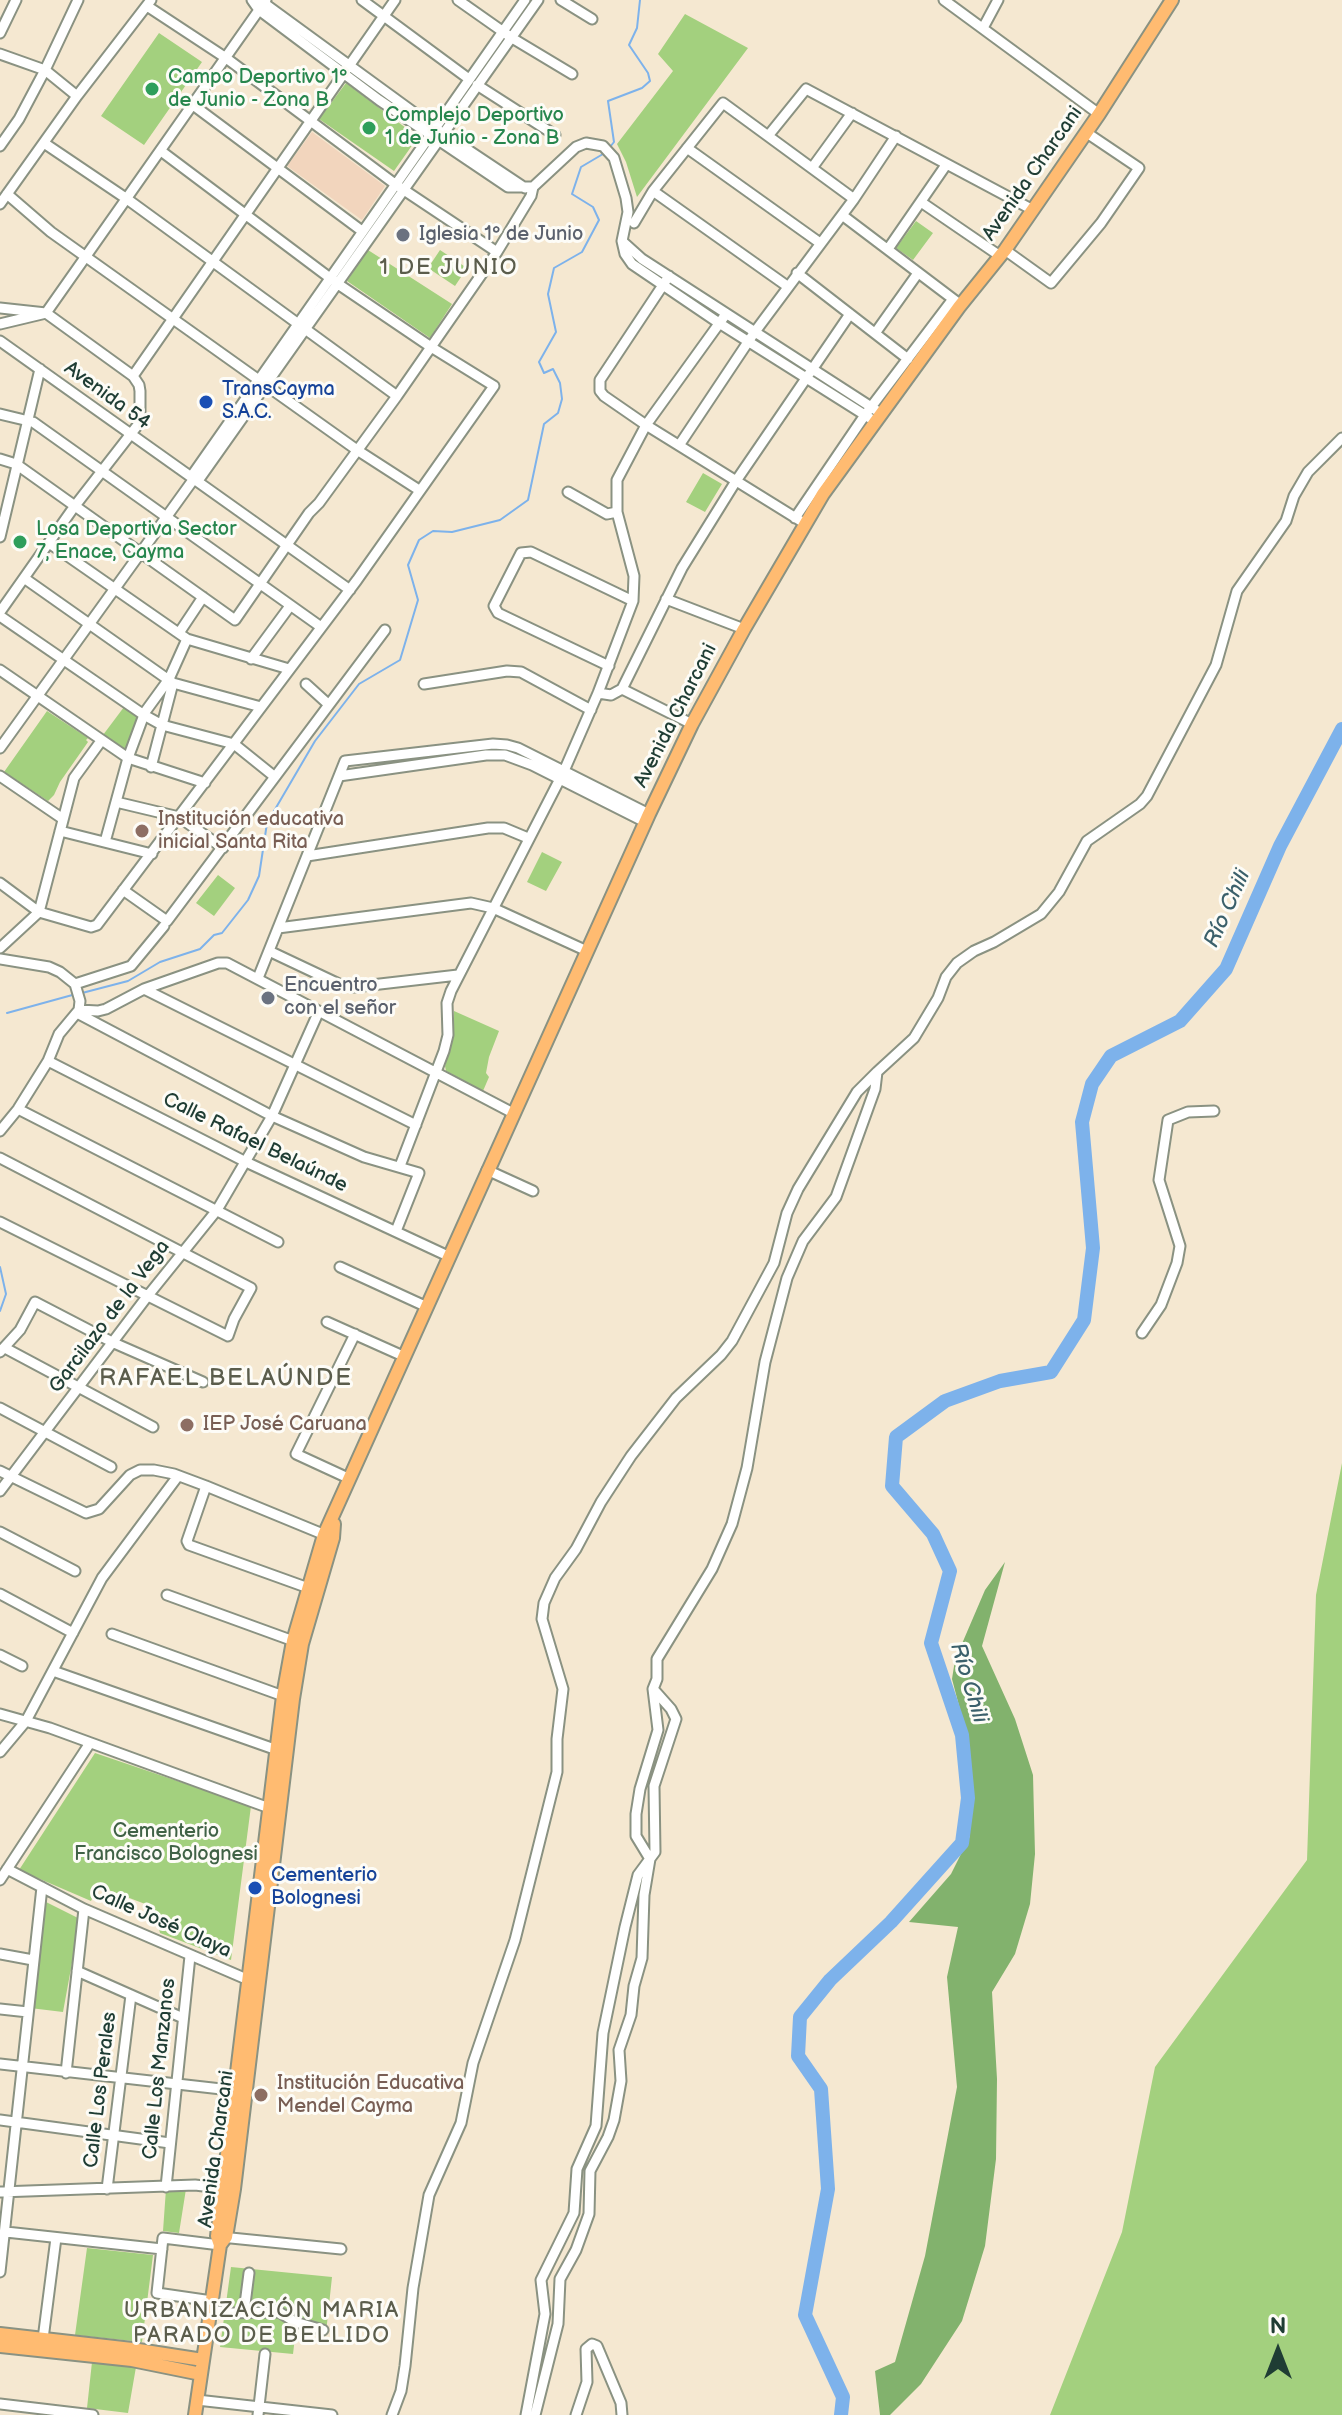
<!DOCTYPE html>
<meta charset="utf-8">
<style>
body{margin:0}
#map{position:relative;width:1342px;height:2415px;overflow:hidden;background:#f5e8d1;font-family:"Balsamiq Sans",sans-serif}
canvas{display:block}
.north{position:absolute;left:1238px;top:2311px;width:80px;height:80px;-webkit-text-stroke:6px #fdfcf7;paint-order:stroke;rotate:0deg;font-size:22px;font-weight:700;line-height:32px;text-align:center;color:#1f3d34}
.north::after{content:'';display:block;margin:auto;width:28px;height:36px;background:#1f3d34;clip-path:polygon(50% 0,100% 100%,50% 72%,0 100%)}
</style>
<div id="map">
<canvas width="1342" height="2415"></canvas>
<div class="north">N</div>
</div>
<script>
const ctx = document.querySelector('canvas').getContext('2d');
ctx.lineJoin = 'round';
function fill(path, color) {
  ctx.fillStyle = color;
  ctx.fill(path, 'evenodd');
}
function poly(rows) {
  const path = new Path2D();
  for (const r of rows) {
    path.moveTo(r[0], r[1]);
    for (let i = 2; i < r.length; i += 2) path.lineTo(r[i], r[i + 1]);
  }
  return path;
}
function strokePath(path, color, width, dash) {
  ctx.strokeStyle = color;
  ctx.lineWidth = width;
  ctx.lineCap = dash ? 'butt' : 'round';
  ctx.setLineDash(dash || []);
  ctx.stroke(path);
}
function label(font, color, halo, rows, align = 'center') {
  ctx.font = font + ' "Balsamiq Sans",sans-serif';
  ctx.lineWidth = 6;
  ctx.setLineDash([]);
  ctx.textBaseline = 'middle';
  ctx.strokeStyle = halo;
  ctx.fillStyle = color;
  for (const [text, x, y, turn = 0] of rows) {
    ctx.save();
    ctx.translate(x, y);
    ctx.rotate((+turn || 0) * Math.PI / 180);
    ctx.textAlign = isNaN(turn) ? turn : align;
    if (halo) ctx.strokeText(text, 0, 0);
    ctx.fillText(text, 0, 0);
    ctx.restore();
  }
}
fill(poly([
 [312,132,385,186,362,220,287,166]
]), '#f2d5bd');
fill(poly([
 [685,14,748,48,637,197,626,162,617,144,673,71,658,54],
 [159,33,202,62,144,145,101,116],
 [346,83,418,137,394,171,319,119],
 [916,221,933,233,913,260,896,248],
 [368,250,452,304,430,338,347,281],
 [440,250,467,268,455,286,428,268],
 [703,473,722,484,705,512,686,502],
 [124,707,139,717,126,751,103,735],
 [47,711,88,738,86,740,88,742,60,782,54,795,48,801,4,772],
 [542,852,562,862,546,891,527,882],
 [218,875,235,888,214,916,196,903],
 [454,1011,499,1031,489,1057,486,1073,489,1077,483,1091,446,1071,445,1066,454,1034],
 [1342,1463,1342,2415,1050,2415,1122,2232,1155,2067,1307,1860,1316,1595],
 [95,1753,251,1806,231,1960,160,1933,153,1907,98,1886,91,1901,19,1870],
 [46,1902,80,1919,63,2012,30,2008],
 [166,2189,186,2189,179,2233,163,2231],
 [87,2248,153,2255,142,2342,75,2335],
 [231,2267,332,2277,326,2333,296,2329,293,2354,220,2347],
 [92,2362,136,2367,128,2413,87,2408]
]), '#a3d07e');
fill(poly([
 [1005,1562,982,1646,1015,1719,1033,1775,1035,1854,1030,1904,1015,1954,992,1992,997,2079,996,2159,985,2246,962,2321,921,2384,890,2415,880,2415,875,2371,895,2362,925,2256,957,2087,947,1977,958,1927,909,1922,951,1874,970,1836,970,1748,952,1679,955,1660,985,1590]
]), '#82b26d');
strokePath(poly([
 [610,147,614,142,608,101,642,88,650,81,648,73,629,45,637,28,640,0],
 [82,993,128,981,160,962,200,949,214,935,222,933,248,900,259,876,267,823,315,741,359,684,400,660,418,600,408,565,419,540,433,531,452,532,500,520,528,500,544,424,558,413,562,399,560,383,553,369,544,373,539,362,556,332,548,294,554,268,582,252,599,220,593,207,572,194,581,167,603,154],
 [7,1013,76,994],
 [0,1267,6,1294,0,1311]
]), '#7db2eb', 2);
strokePath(poly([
 [841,2415,843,2397,805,2315,828,2189,821,2089,798,2056,800,2017,830,1980,891,1922,962,1843,968,1798,962,1735,931,1643,950,1571,933,1534,892,1486,896,1437,945,1401,1000,1381,1051,1372,1084,1320,1093,1248,1082,1122,1092,1084,1111,1056,1180,1021,1226,969,1280,846,1342,729]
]), '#7db2eb', 14);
const minor = poly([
 [252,0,259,10,379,100,508,187,533,187,576,147,586,143,603,146,614,158,626,198,628,212,622,241,625,254,632,264,719,323,876,422],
 [362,0,469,79],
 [458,0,512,38,572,74],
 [561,0,592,19],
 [944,0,1099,114],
 [261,1,435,128,525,188],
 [147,6,226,58,395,184,497,252],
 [983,28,998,0],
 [0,33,16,0],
 [0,54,45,70,77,96],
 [477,85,555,135],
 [193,105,362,231],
 [768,136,806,89,1033,210],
 [44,143,127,199,397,396],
 [0,146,19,119,45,70,78,0],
 [687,148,820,243],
 [812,168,852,113],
 [7,194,51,232,357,450,419,490],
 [921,202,1000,256],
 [0,204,77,96,151,0],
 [842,215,957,302],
 [634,223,653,191],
 [622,241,642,259,882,414],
 [888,249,946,165],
 [1005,250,1051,283,1101,223,1139,168,1087,133],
 [797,273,908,359],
 [669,276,600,380,600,391,604,396,646,425,804,523],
 [787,286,653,191,723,103,854,199],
 [0,308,46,313,133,376,139,385,140,391,140,420,137,426,74,507,0,612],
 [0,324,46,313,266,0],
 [876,332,918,273],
 [0,341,350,590],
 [133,376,395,0],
 [0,414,33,422,321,627],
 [680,444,754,333,854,199,896,136],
 [0,459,16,464,235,620,309,513,319,503,397,396,497,252,531,196,533,187],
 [193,480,200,478,538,0],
 [568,492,607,514,617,512],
 [795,518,865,415,953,299],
 [0,537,40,369],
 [49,543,187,639,289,669],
 [24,578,173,683,261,707],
 [666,599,744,629],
 [0,616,144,715,162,725,234,744,275,777],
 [179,633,203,597],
 [251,659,290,606],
 [609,666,498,613,494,606,521,553,531,552,633,601],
 [0,670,128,758,205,783],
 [306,684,328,704],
 [424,684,507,671,521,672,591,710],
 [622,689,692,724],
 [598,693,611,695,622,689,682,568,736,481,850,314],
 [0,748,193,480,193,474,525,0],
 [151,767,173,683],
 [0,776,63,819],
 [339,776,486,755,505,755,532,765,645,822],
 [116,802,179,817,223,848],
 [60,831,152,854],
 [105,842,128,758,145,712,169,679,187,639],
 [307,856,488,828,504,828,528,838],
 [0,883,39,912,91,927,97,925,357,580,494,386,431,347,338,284,161,151],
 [123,890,167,921,385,630],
 [278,928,471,903,493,908,587,951],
 [0,948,39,912,74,778,101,741],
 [269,951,341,985,354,987,458,975],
 [0,959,49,967,60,972,75,984,80,1001,79,1010,59,1034,48,1061,18,1109,0,1131],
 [258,978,345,761,493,744,507,745,518,748,649,814],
 [75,984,131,966,164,926],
 [144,989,416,1125],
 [79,1010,98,1011,106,1009,144,989,218,963,227,963,513,1113],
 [77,1013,272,1116,364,1157,419,1173,396,1231],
 [48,1061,246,1162,448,1256],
 [18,1109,278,1242],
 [0,1158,251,1288,234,1319,228,1336,0,1222],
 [400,1166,444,1051,448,1035,447,1003,451,991,564,771,598,693,633,601,634,576,617,512,617,480,646,425,726,314],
 [487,1170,533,1191],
 [340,1267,425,1306],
 [327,1322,403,1356],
 [1142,1333,1161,1305,1177,1263,1180,1246,1159,1180,1168,1120,1188,1112,1214,1111],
 [5,1348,153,1427],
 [0,1352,20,1330,35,1302,114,1343,203,1382],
 [0,1408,111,1467],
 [0,1471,86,1513,99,1509,130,1475,140,1470,154,1470,174,1474,206,1486,330,1537],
 [348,1478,296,1454,355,1334],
 [206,1486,187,1541,189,1545,314,1590],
 [0,1491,146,1298,217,1210,272,1116,319,1011],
 [0,1532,75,1571],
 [0,1594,73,1633],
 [167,1595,299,1643],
 [112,1634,286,1697],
 [0,1655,22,1666],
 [53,1671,280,1751],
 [0,1714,50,1728,272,1809],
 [0,1752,26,1721,102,1578,178,1476],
 [7,1869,84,1909,251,1981],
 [0,1880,90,1743],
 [0,1954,33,1960],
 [77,1971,183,2018],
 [0,2009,28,2012],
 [0,2064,239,2091],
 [66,2073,84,1909],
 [0,2120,170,2143],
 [166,2187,190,1956],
 [107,2189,131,1995],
 [0,2192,195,2185,228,2189],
 [6,2232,162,2249],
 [221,2237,341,2249],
 [0,2272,42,1887],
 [212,2301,157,2293,163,2238,220,2245],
 [211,2310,228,2313,279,2312,295,2322,323,2330],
 [244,2312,249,2273],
 [43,2339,56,2238],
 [197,2400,332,2415],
 [0,2404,93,2415],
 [258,2415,265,2354],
 [392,2415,401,2391,405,2366,413,2288,429,2195,461,2123,473,2063,515,1940,557,1772,557,1739,563,1689,542,1619,544,1603,555,1578,576,1549,601,1502,631,1456,676,1398,721,1355,732,1341,774,1263,787,1213,798,1189,857,1092,877,1072],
 [526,2415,545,2314,541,2280,574,2213,577,2169,596,2126,603,2033,625,1927,638,1875,655,1852,654,1786,676,1719,671,1709,655,1691],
 [535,2415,558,2324,560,2279,576,2250,589,2214,590,2171,608,2137,614,2120,621,2081,619,2050,631,2015,634,1986,642,1958,644,1895,650,1859,636,1836,636,1814,640,1789,658,1730,653,1689,657,1679,657,1659,712,1569,732,1524,747,1468,765,1362,787,1278,803,1241,836,1197,875,1089,877,1072,914,1038,938,998,946,977,957,963,974,951,994,942,1041,914,1059,892,1087,841,1140,804,1147,796,1216,665,1237,591,1286,521,1294,496,1308,472,1342,438],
 [576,2415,587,2382,586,2349,592,2344,597,2346,621,2403,622,2415]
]);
const major = poly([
 [220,2245,226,2237,234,2189,293,1699,302,1644,333,1538,334,1524],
 [0,2334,132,2349,203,2360],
 [0,2346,132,2360,201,2374],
 [195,2415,220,2245,217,2236,283,1696,293,1641,324,1535,649,814,692,724,744,629,823,494,959,307,1005,250,1099,114,1172,0]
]);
strokePath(minor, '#8a9282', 13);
strokePath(major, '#8a9282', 16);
strokePath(minor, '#fff', 9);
strokePath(major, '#ffbb71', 12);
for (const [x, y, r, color] of [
 [152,89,8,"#2e9e5b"],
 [369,128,8,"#2e9e5b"],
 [403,235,8,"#6b7280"],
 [206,402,8,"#1a4fb4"],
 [20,542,8,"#2e9e5b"],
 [142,831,8,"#8d6e63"],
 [268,998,8,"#6b7280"],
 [187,1425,8,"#8d6e63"],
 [255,1888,8,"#1a4fb4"],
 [261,2095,8,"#8d6e63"]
]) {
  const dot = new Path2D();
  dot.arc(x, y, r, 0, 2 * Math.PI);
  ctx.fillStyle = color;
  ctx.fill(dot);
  strokePath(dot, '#fdfcf7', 3);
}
label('20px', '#27864d', '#fdfcf7', [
 ["Campo Deportivo 1º",168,78],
 ["de Junio - Zona B",168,101],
 ["Complejo Deportivo",385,116],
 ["1 de Junio - Zona B",385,139],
 ["Losa Deportiva Sector",36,530],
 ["7, Enace, Cayma",36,553]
], 'left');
label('20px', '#1f3d34', '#fdfcf7', [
 ["Avenida Charcani",1033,174,-55],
 ["Avenida 54",107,396,36],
 ["Avenida Charcani",676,716,-63],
 ["Calle Rafael Belaúnde",255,1143,26],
 ["Garcilazo de la Vega",110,1317,-53],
 ["Calle José Olaya",161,1922,24],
 ["Calle Los Manzanos",160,2069,-84],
 ["Calle Los Perales",101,2090,-83],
 ["Avenida Charcani",217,2149,-82]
]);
label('20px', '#5b616d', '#fdfcf7', [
 ["Iglesia 1º de Junio",419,235],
 ["Encuentro",284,986],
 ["con el señor",284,1009]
], 'left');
label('20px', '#164399', '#fdfcf7', [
 ["TransCayma",222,390],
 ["S.A.C.",222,413],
 ["Cementerio",271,1876],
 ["Bolognesi",271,1899]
], 'left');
label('20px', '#785e54', '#fdfcf7', [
 ["Institución educativa",158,820],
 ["inicial Santa Rita",158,843],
 ["IEP José Caruana",203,1425],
 ["Institución Educativa",277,2084],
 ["Mendel Cayma",277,2107]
], 'left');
label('20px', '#406246', '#fdfcf7', [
 ["Cementerio",166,1832],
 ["Francisco Bolognesi",166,1855]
]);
ctx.letterSpacing = '2px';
label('22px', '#5b5d4c', '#fdfcf7', [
 ["1 DE JUNIO",449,268],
 ["URBANIZACIÓN MARIA",262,2311],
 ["PARADO DE BELLIDO",262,2336]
]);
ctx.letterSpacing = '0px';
label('italic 22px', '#3b606b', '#fdfcf7', [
 ["Río Chili",1228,909,-66],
 ["Río Chili",968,1683,73]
]);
ctx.letterSpacing = '2px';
label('24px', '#5b5d4c', '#fdfcf7', [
 ["RAFAEL BELAÚNDE",226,1379]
]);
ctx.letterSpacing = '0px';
</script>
